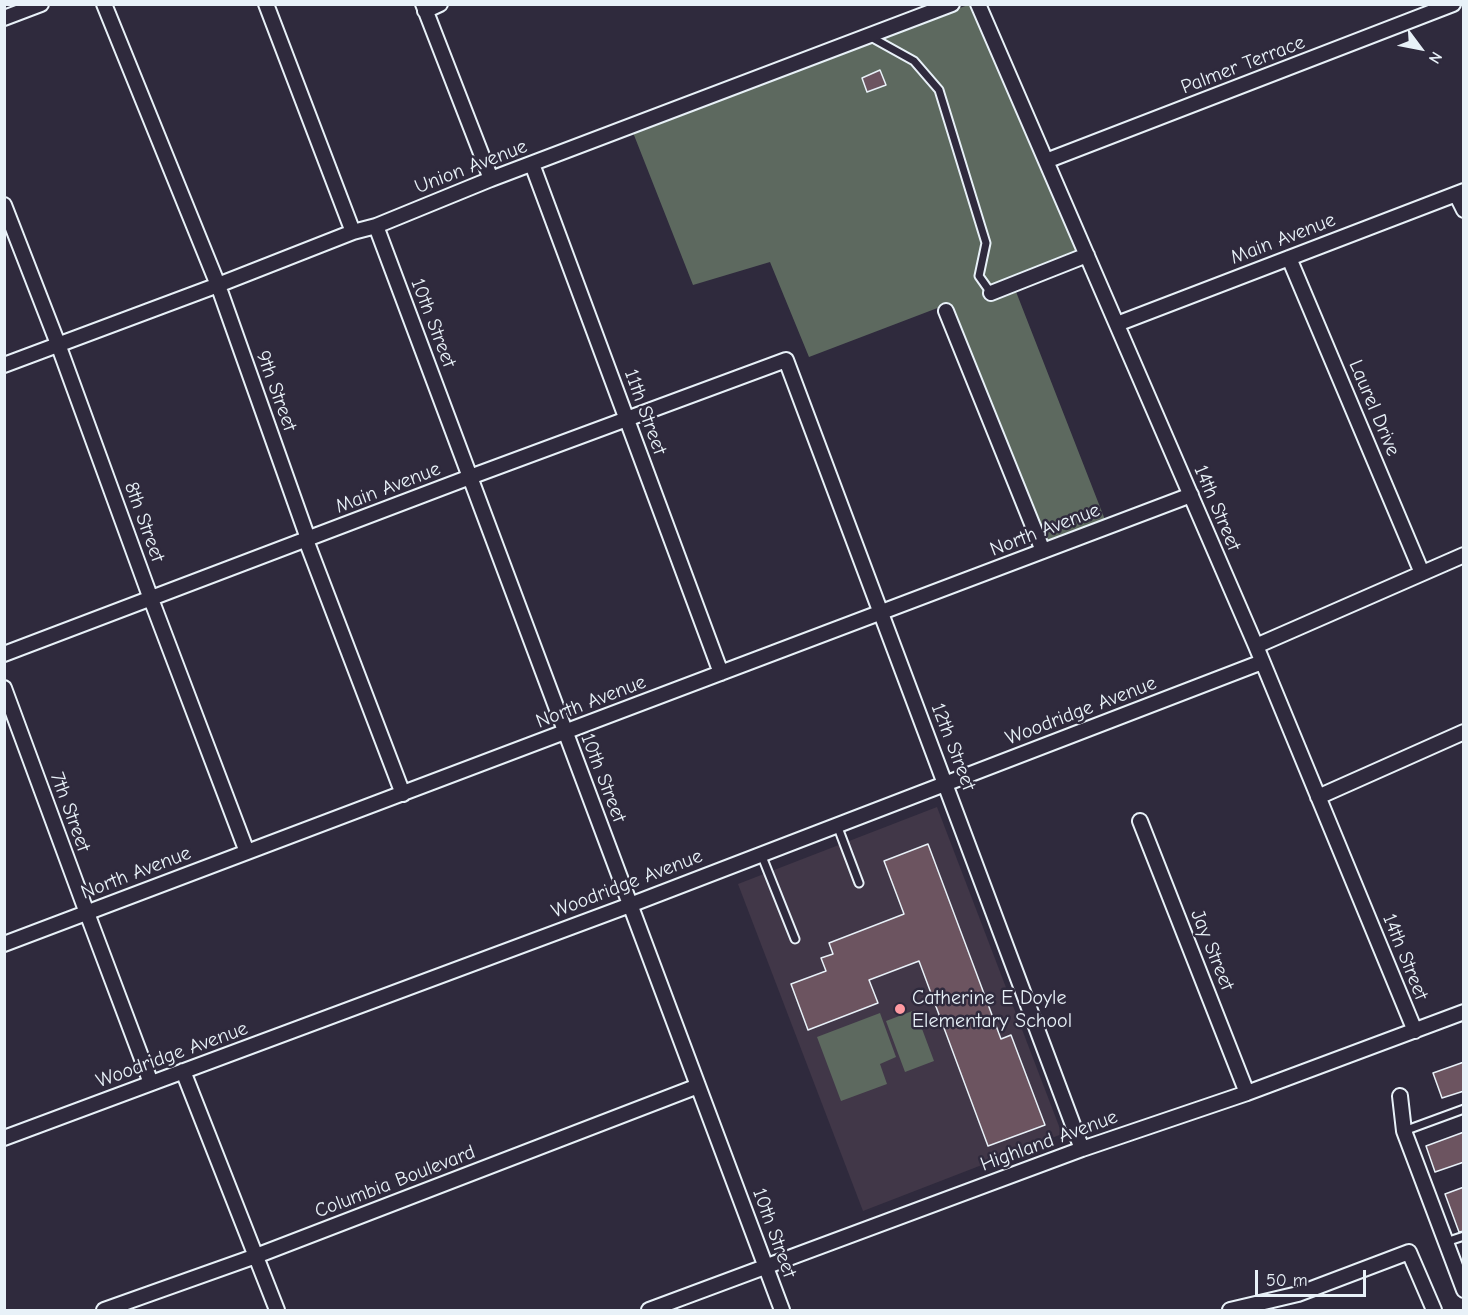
<!DOCTYPE html>
<style>
body{margin:0}
#map{position:relative;width:1468px;height:1315px;overflow:hidden;background:#2f2a3d;font-family:"Comic Neue",sans-serif}
canvas{display:block}
.frame{position:absolute;inset:0;border:6px solid #e8f1f8;pointer-events:none}
.north{position:absolute;left:1390px;top:18px;width:60px;height:60px;-webkit-text-stroke:4px #2f2a3d;paint-order:stroke;rotate:122deg;font-size:16px;font-weight:700;line-height:24px;text-align:center;color:#e8f1f8}
.north::after{content:'';display:block;margin:auto;width:21px;height:27px;background:#e8f1f8;clip-path:polygon(50% 0,100% 100%,50% 72%,0 100%)}
.scale{position:absolute;left:1255px;top:1270px;width:111px;height:27px;box-sizing:border-box;border:3px solid #e8f1f8;border-top:0;padding-left:8px;font-size:18px;line-height:21px;white-space:nowrap;color:#e8f1f8;-webkit-text-stroke:4px #2f2a3d;paint-order:stroke}
</style>
<div id="map">
<canvas width="1468" height="1315"></canvas>
<div class="frame"></div>
<div class="north">N</div>
<div class="scale">50 m</div>
</div>
<script>
const ctx = document.querySelector('canvas').getContext('2d');
ctx.lineJoin = 'round';
function fill(path, color) {
  ctx.fillStyle = color;
  ctx.fill(path, 'evenodd');
}
function poly(rows) {
  const path = new Path2D();
  for (const r of rows) {
    path.moveTo(r[0], r[1]);
    for (let i = 2; i < r.length; i += 2) path.lineTo(r[i], r[i + 1]);
  }
  return path;
}
function strokePath(path, color, width, dash) {
  ctx.strokeStyle = color;
  ctx.lineWidth = width;
  ctx.lineCap = dash ? 'butt' : 'round';
  ctx.setLineDash(dash || []);
  ctx.stroke(path);
}
function label(font, color, halo, rows, align = 'center') {
  ctx.font = font + ' "Comic Neue",sans-serif';
  ctx.lineWidth = 5;
  ctx.setLineDash([]);
  ctx.textBaseline = 'middle';
  ctx.strokeStyle = halo;
  ctx.fillStyle = color;
  for (const [text, x, y, turn = 0] of rows) {
    ctx.save();
    ctx.translate(x, y);
    ctx.rotate((+turn || 0) * Math.PI / 180);
    ctx.textAlign = isNaN(turn) ? turn : align;
    if (halo) ctx.strokeText(text, 0, 0);
    ctx.fillText(text, 0, 0);
    ctx.restore();
  }
}
fill(poly([
 [937,807,1062,1134,863,1211,738,884]
]), '#413748');
fill(poly([
 [968,5,984,5,1087,260,1013,284,1109,530,1040,556,948,304,809,357,770,262,693,285,632,130],
 [915,1010,934,1061,905,1072,886,1021],
 [880,1013,896,1057,880,1064,887,1084,841,1101,817,1037]
]), '#5d695f');
const building = poly([
 [880,70,886,85,867,92,862,78,880,70],
 [928,844,1001,1039,1011,1035,1045,1125,988,1146,919,961,869,980,878,1003,808,1030,791,984,826,971,821,958,833,954,829,943,904,914,884,861,928,844],
 [1464,1062,1464,1091,1442,1098,1433,1073,1464,1062],
 [1464,1132,1464,1162,1435,1172,1426,1146,1464,1132],
 [1464,1187,1464,1231,1459,1232,1445,1194,1464,1187]
]);
fill(building, '#6c5460');
strokePath(building, '#e8f1f8', 1.5);
const lane = poly([
 [869,36,914,61,939,90,986,243,979,276,991,293],
 [837,825,859,883],
 [761,854,795,939],
 [1404,1131,1464,1109],
 [1446,1242,1464,1236]
]);
const street = poly([
 [104,4,218,285,306,533,306,540,403,794],
 [266,4,353,232],
 [423,4,491,179],
 [978,4,1256,646,1415,1031],
 [425,11,440,4],
 [4,18,41,4],
 [1046,161,1453,4],
 [532,164,721,673],
 [1456,194,1464,210],
 [4,205,58,344,151,599,247,852],
 [376,226,782,1310],
 [1289,258,1422,573],
 [991,293,1087,255],
 [946,311,1043,551],
 [1117,324,1464,191],
 [4,365,218,285,353,232,376,226,491,179,952,4],
 [1256,646,1464,555],
 [4,654,470,477,786,360,1082,1149],
 [4,688,87,913,151,1083],
 [1318,797,1464,732],
 [1140,821,1247,1093],
 [4,944,1191,495],
 [183,1071,277,1310],
 [1400,1096,1404,1131,1464,1290],
 [4,1138,630,905,1262,662],
 [104,1310,256,1256,698,1086],
 [649,1310,1082,1149,1247,1093,1464,1012],
 [1230,1310,1298,1294,1409,1252,1434,1310]
]);
strokePath(lane, '#e8f1f8', 11);
strokePath(street, '#e8f1f8', 18);
strokePath(lane, '#2f2a3d', 7);
strokePath(street, '#2f2a3d', 14);
for (const [x, y, r, color] of [
 [900,1009,6,"#ff9aa2"]
]) {
  const dot = new Path2D();
  dot.arc(x, y, r, 0, 2 * Math.PI);
  ctx.fillStyle = color;
  ctx.fill(dot);
  strokePath(dot, '#2f2a3d', 2);
}
label('20px', '#e8f1f8', '#2f2a3d', [
 ["Palmer Terrace",1243,65,-21],
 ["Union Avenue",471,167,-21],
 ["Main Avenue",1283,239,-21],
 ["10th Street",433,323,69],
 ["9th Street",276,391,70],
 ["Laurel Drive",1374,408,67],
 ["11th Street",645,412,70],
 ["Main Avenue",388,488,-21],
 ["14th Street",1217,508,67],
 ["8th Street",144,522,70],
 ["North Avenue",1045,530,-21],
 ["North Avenue",591,702,-21],
 ["Woodridge Avenue",1081,711,-21],
 ["12th Street",953,747,69],
 ["10th Street",603,778,69],
 ["7th Street",70,812,70],
 ["North Avenue",136,873,-21],
 ["Woodridge Avenue",627,884,-21],
 ["Jay Street",1212,950,68],
 ["14th Street",1405,957,68],
 ["Woodridge Avenue",172,1055,-20],
 ["Highland Avenue",1049,1141,-20],
 ["Columbia Boulevard",395,1182,-21],
 ["10th Street",774,1233,70]
]);
label('20px', '#e8f1f8', '#2f2a3d', [
 ["Catherine E Doyle",912,998],
 ["Elementary School",912,1021]
], 'left');
</script>
